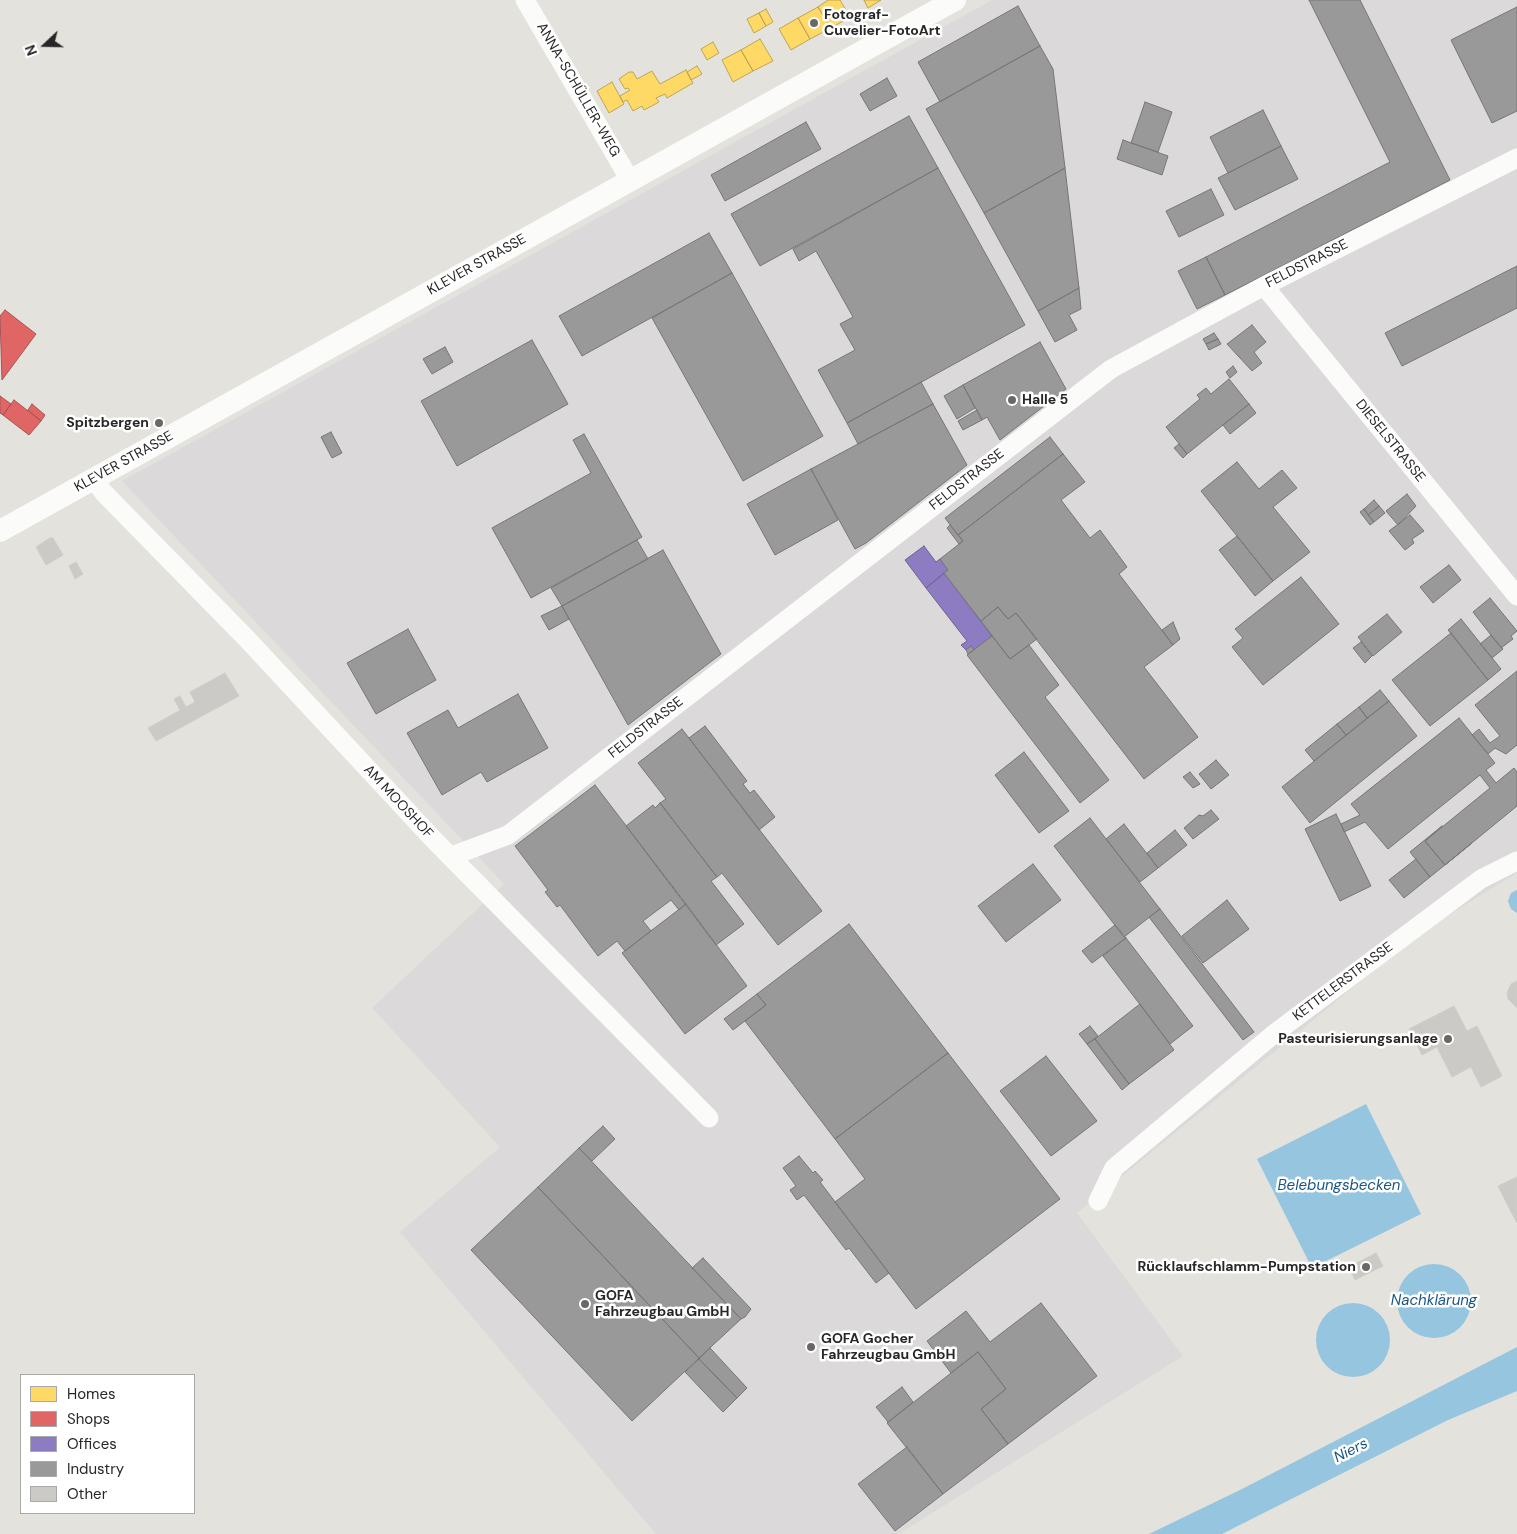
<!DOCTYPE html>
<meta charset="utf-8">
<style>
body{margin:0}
#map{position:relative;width:1517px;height:1534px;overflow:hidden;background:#e4e2dc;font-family:"DM Sans",sans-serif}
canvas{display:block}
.legend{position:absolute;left:20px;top:1374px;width:175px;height:140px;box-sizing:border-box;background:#fff;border:1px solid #a9a9a9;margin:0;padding:6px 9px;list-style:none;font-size:15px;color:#272727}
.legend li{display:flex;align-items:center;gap:10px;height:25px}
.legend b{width:25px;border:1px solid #a9a9a9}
.north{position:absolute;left:20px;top:20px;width:50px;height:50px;-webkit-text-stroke:4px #fff;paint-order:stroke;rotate:249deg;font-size:14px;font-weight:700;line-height:20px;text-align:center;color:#272727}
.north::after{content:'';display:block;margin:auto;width:18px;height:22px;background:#272727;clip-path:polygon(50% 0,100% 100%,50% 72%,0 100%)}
</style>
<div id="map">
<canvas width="1517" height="1534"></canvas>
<ul class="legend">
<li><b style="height:14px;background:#ffd966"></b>Homes</li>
<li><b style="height:14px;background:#e06666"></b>Shops</li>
<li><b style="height:14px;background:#8e7cc3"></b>Offices</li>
<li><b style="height:14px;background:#999"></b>Industry</li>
<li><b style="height:14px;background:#cccac6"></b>Other</li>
</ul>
<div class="north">N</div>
</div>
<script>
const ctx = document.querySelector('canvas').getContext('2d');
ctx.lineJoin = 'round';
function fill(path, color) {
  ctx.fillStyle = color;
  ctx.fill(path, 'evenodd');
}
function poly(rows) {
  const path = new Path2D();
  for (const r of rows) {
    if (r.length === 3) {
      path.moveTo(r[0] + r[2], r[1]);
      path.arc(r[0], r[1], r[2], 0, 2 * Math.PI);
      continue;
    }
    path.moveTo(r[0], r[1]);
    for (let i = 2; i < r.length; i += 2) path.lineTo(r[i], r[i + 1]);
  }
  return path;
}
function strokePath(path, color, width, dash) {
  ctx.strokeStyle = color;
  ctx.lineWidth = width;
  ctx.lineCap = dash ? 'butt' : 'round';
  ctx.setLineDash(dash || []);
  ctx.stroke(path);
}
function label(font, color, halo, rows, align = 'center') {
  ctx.font = font + ' "DM Sans",sans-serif';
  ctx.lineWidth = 5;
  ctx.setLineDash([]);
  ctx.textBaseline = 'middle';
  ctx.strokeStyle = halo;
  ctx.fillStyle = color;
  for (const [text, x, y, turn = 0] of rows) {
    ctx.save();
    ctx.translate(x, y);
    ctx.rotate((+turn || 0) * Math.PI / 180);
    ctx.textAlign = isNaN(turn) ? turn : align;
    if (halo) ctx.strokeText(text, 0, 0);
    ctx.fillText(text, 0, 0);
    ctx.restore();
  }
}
fill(poly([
 [992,0,1517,0,1517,873,1421,932,1077,1213,1183,1356,899,1534,656,1534,400,1232,500,1147,372,1008,504,884,122,481]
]), '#dcd9db');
fill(poly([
 [1517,890,1517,913,1511,909,1508,901,1511,893],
 [1366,1104,1421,1214,1312,1268,1257,1159],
 [1434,1301,37],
 [1353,1340,37],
 [1517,1347,1517,1391,1448,1420,1222,1534,1149,1534,1242,1489]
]), '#96c5e0');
const homes = poly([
 [828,0,840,0,850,17,831,28,818,7,828,0],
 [864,0,881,0,868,8,864,0],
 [818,7,831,28,810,39,798,18,818,7],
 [766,9,773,22,766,26,759,13,766,9],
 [759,13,766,26,754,33,747,19,759,13],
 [798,18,810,39,791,50,779,29,798,18],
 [760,39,773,61,753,71,741,50,760,39],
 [713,42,719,53,707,60,701,49,713,42],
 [741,50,753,71,733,82,722,60,741,50],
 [697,66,702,74,691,80,687,72,697,66],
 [686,70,693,83,667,98,665,94,656,98,659,102,644,110,642,106,633,111,627,100,623,102,620,96,630,90,628,88,625,89,619,79,629,72,633,72,637,79,652,71,660,84,686,70],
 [612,82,624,104,609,113,597,91,612,82]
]);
fill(homes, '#ffd966');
strokePath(homes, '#bea453', 1);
const shops = poly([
 [5,310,36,334,2,380,0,316,5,310],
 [0,396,11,404,3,415,0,413,0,396],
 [14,400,41,421,29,435,3,415,14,400],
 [32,404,45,415,41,421,28,410,32,404]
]);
fill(shops, '#e06666');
strokePath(shops, '#a85353', 1);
const offices = poly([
 [924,546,936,562,940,559,948,570,926,588,905,560,924,546],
 [944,573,992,636,974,650,971,646,966,650,961,645,967,641,926,588,944,573]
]);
fill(offices, '#8e7cc3');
strokePath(offices, '#6f6294', 1);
const industry = poly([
 [1309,0,1360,0,1450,180,1225,295,1206,257,1390,162,1309,0],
 [1018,6,1040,46,940,102,918,62,1018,6],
 [1517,7,1517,111,1492,123,1451,40,1517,7],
 [1040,46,1053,69,1065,168,984,213,926,109,1040,46],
 [887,78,897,96,870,111,860,94,887,78],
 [1145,102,1172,112,1158,152,1131,143,1145,102],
 [1263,110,1281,146,1228,173,1210,137,1263,110],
 [909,116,938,168,760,266,731,214,909,116],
 [806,122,821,149,725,201,711,175,806,122],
 [1123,140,1168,156,1162,175,1117,159,1123,140],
 [1281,146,1298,179,1235,210,1218,178,1281,146],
 [938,168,1025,325,847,423,818,370,855,350,840,324,853,317,816,251,799,261,793,249,938,168],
 [1065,168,1079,288,1038,311,984,213,1065,168],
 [1211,189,1224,215,1179,237,1166,211,1211,189],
 [709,233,732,273,582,356,559,316,709,233],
 [1206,257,1225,295,1197,309,1178,271,1206,257],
 [1517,266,1517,308,1402,366,1385,333,1517,266],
 [732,273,823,436,743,481,652,318,732,273],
 [1079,288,1081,309,1069,315,1077,330,1055,342,1038,311,1079,288],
 [1252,325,1266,342,1254,352,1262,363,1252,371,1227,344,1252,325],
 [1214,333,1218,339,1206,344,1203,339,1214,333],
 [1218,339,1221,344,1209,350,1206,344,1218,339],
 [532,340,568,404,457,466,421,401,532,340],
 [1040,342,1066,389,1000,440,987,417,982,420,963,385,1040,342],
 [445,347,453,362,432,374,423,359,445,347],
 [1233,366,1237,372,1230,378,1226,372,1233,366],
 [1229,379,1249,404,1187,454,1166,427,1200,399,1197,395,1206,388,1211,394,1229,379],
 [921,382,933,404,858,444,847,423,921,382],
 [963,385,975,408,957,419,944,396,963,385],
 [933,404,967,465,866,543,855,549,811,469,933,404],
 [1249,404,1256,413,1230,434,1223,425,1249,404],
 [977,410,982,420,963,430,958,421,977,410],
 [331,432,342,453,332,458,321,437,331,432],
 [584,434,642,537,531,598,492,528,591,473,573,440,584,434],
 [1050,437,1063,454,958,535,945,518,1050,437],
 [1179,444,1187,454,1183,458,1174,448,1179,444],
 [1063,454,1085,482,1061,500,1090,538,1100,530,1127,567,1119,574,1173,645,1144,667,1198,737,1144,779,1016,613,1008,619,998,607,981,621,944,573,948,570,940,559,963,541,958,535,1063,454],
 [1237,462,1259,489,1282,470,1297,488,1273,507,1310,552,1273,581,1201,491,1237,462],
 [811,469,838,520,775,555,747,504,811,469],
 [1407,494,1416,506,1398,525,1386,511,1407,494],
 [1374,500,1379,506,1368,515,1364,509,1374,500],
 [1379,506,1385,513,1374,522,1368,515,1379,506],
 [1364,509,1374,522,1370,525,1360,512,1364,509],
 [1410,515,1424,531,1412,539,1414,543,1405,550,1389,531,1410,515],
 [950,525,963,541,959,544,947,528,950,525],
 [1237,536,1273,581,1255,596,1219,550,1237,536],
 [637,540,648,559,562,606,551,588,637,540],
 [663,550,721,654,628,725,562,606,663,550],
 [1449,565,1461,580,1433,603,1420,587,1449,565],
 [1301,577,1339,624,1263,685,1232,647,1243,638,1235,629,1301,577],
 [1490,598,1517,631,1511,636,1513,639,1501,648,1473,612,1490,598],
 [562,606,569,619,549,630,541,616,562,606],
 [998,607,1008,619,1016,613,1037,639,1010,659,981,621,998,607],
 [1387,614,1402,632,1373,656,1358,637,1387,614],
 [1461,619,1501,669,1488,680,1448,630,1461,619],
 [1173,622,1180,639,1173,645,1162,630,1173,622],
 [408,629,436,680,376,714,347,663,408,629],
 [1451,633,1488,680,1430,726,1392,680,1451,633],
 [1491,635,1503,649,1492,658,1480,644,1491,635],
 [992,636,1010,659,1029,645,1059,685,1045,697,1109,780,1080,803,967,655,992,636],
 [1361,642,1372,656,1365,663,1353,648,1361,642],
 [971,646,974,650,968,654,966,650,971,646],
 [1517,671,1517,745,1506,754,1495,748,1488,754,1472,735,1479,729,1490,743,1500,736,1475,705,1517,671],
 [1380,690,1389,701,1367,718,1359,707,1380,690],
 [518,694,548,748,487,782,481,772,442,795,407,733,448,710,458,728,518,694],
 [1389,701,1417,736,1310,823,1282,787,1389,701],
 [1359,707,1367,718,1346,735,1337,724,1359,707],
 [1459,718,1495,763,1486,770,1496,783,1514,768,1517,772,1517,806,1445,865,1425,841,1490,788,1480,775,1388,849,1365,822,1344,832,1341,824,1360,815,1351,804,1459,718],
 [1337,724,1346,735,1314,761,1305,750,1337,724],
 [705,726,747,781,743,784,750,793,754,790,775,817,759,830,689,738,705,726],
 [682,729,822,911,778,945,722,873,717,877,660,803,666,799,638,763,682,729],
 [1024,752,1069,811,1039,833,995,775,1024,752],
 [1216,760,1229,775,1211,789,1199,774,1216,760],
 [1190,772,1200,784,1193,788,1183,777,1190,772],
 [595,785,686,904,679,910,671,900,643,921,651,931,625,951,617,941,598,956,560,905,557,907,545,892,548,890,515,846,595,785],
 [660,803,717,877,711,881,744,924,716,945,626,826,653,805,655,808,660,803],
 [1211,810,1219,819,1193,839,1184,828,1199,815,1203,816,1211,810],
 [1336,814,1371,886,1340,901,1305,829,1336,814],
 [1090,818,1160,909,1124,937,1054,846,1090,818],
 [1124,824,1158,868,1140,882,1106,839,1124,824],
 [1442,826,1425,841,1445,865,1472,843,1430,877,1410,852,1442,826],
 [1175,830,1187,845,1158,868,1147,853,1175,830],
 [1416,859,1430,877,1404,898,1389,880,1416,859],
 [1033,864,1061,900,1006,942,978,906,1033,864],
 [1227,900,1249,929,1203,963,1182,936,1227,900],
 [686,904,747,986,685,1034,622,953,686,904],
 [1160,909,1254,1032,1243,1040,1149,917,1160,909],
 [849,924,948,1053,835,1139,745,1021,766,1005,757,994,849,924],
 [1115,925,1126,938,1092,963,1082,951,1115,925],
 [1126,938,1193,1026,1170,1044,1103,956,1126,938],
 [757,994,766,1005,733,1030,724,1019,757,994],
 [1140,1004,1174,1050,1129,1084,1095,1039,1140,1004],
 [1090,1026,1098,1036,1087,1044,1079,1034,1090,1026],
 [1095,1039,1129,1084,1122,1090,1087,1044,1095,1039],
 [948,1053,1060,1199,916,1309,835,1202,865,1179,835,1139,948,1053],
 [1046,1056,1097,1121,1051,1156,1000,1091,1046,1056],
 [603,1126,615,1139,592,1161,579,1148,603,1126],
 [579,1148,741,1319,699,1358,538,1187,579,1148],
 [799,1156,813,1173,815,1171,823,1180,820,1182,889,1273,876,1283,849,1248,846,1250,804,1195,797,1200,790,1190,796,1186,783,1168,799,1156],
 [538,1187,699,1358,632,1421,471,1250,538,1187],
 [703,1258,751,1309,745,1317,741,1319,692,1268,703,1258],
 [1041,1303,1097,1376,1008,1444,981,1409,1006,1389,978,1352,951,1373,927,1341,966,1311,990,1342,1041,1303],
 [710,1348,747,1388,737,1398,699,1359,710,1348],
 [978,1352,1006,1389,981,1409,1008,1444,943,1494,887,1423,978,1352],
 [699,1359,737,1398,723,1412,685,1372,699,1359],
 [902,1387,913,1402,888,1422,876,1407,902,1387],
 [907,1447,943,1494,895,1531,858,1484,907,1447]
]);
fill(industry, '#999');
strokePath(industry, '#777', 1);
const building = poly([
 [50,538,53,538,63,555,46,565,36,547,50,538],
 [76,562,83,574,75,579,69,566,76,562],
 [225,673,239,696,156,741,148,728,195,702,190,692,225,673],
 [180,696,186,707,180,710,174,699,180,696],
 [1517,981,1517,1008,1508,999,1507,993,1511,984,1517,981],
 [1454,1006,1467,1031,1477,1026,1502,1076,1481,1087,1471,1067,1452,1077,1437,1047,1422,1055,1409,1029,1454,1006],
 [1517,1177,1517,1204,1509,1208,1498,1186,1517,1177],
 [1517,1204,1517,1223,1509,1208,1517,1204],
 [1376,1253,1383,1266,1355,1280,1349,1267,1376,1253]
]);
fill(building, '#cccac6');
strokePath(building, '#cfcdc8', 1);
strokePath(poly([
 [525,0,630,180],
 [1264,286,1517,596],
 [93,479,104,493,247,639,435,841,709,1118],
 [452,856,508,835,1111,369,1264,286,1517,158],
 [1098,1201,1114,1168,1275,1033,1481,879,1517,861]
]), '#fbfbfa', 19);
strokePath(poly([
 [0,531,955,0]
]), '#fbfbfa', 22);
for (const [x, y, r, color] of [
 [814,23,5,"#696866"],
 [1012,400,5,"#696866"],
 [159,423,5,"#696866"],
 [1448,1039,5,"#696866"],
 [1366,1267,5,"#696866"],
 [585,1304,5,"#696866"],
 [811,1347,5,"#696866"]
]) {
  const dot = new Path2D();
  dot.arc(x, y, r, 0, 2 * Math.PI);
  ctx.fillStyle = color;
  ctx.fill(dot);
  strokePath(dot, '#fff', 2);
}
label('bold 14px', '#272727', '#fff', [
 ["Fotograf-",824,15],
 ["Cuvelier-FotoArt",824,31],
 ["Halle 5",1022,400],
 ["Spitzbergen",149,423,"right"],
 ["Pasteurisierungsanlage",1438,1039,"right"],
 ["Rücklaufschlamm-Pumpstation",1356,1267,"right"],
 ["GOFA",595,1296],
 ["Fahrzeugbau GmbH",595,1312],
 ["GOFA Gocher",821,1339],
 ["Fahrzeugbau GmbH",821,1355]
], 'left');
label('14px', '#272727', '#fff', [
 ["ANNA-SCHÜLLER-WEG",578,90,60],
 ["FELDSTRASSE",1307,264,-27],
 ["KLEVER STRASSE",477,265,-29],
 ["DIESELSTRASSE",1390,441,51],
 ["KLEVER STRASSE",124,462,-29],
 ["FELDSTRASSE",967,480,-38],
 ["FELDSTRASSE",646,728,-38],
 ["AM MOOSHOF",398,802,47],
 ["KETTELERSTRASSE",1343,982,-37]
]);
label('italic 15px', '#195588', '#fff', [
 ["Belebungsbecken",1339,1186],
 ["Nachklärung",1434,1301],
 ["Niers",1351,1451,-27]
]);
</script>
